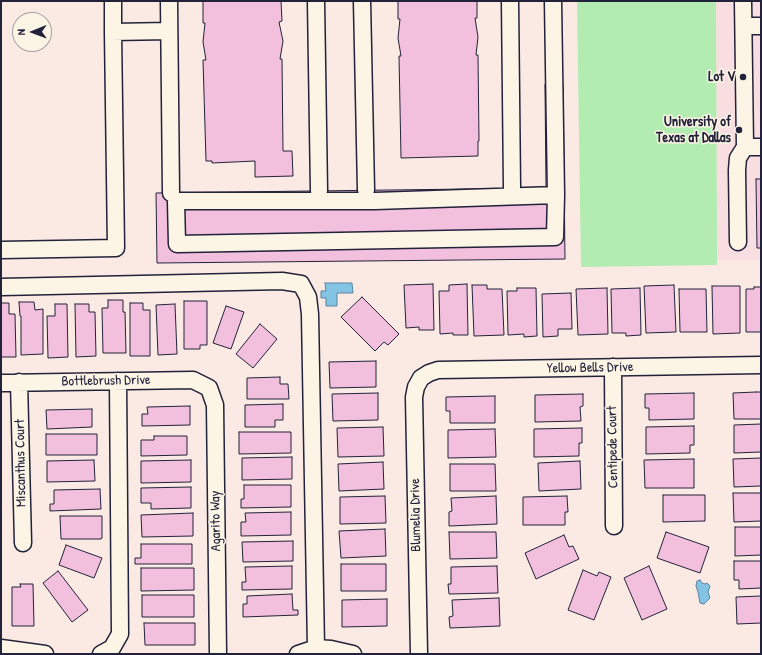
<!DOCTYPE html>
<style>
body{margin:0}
#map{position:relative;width:762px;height:655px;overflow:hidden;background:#faeae3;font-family:"Patrick Hand",sans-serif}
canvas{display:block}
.frame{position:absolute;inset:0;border:2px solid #22223b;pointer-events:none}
.north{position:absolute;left:12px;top:12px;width:40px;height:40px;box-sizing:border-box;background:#fcf5e5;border:1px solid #a5a1a1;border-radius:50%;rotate:269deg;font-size:11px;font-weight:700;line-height:16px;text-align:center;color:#22223b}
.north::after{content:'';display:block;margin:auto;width:14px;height:18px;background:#22223b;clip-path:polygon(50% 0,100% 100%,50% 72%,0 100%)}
</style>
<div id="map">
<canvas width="762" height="655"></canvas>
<div class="frame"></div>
<div class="north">N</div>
</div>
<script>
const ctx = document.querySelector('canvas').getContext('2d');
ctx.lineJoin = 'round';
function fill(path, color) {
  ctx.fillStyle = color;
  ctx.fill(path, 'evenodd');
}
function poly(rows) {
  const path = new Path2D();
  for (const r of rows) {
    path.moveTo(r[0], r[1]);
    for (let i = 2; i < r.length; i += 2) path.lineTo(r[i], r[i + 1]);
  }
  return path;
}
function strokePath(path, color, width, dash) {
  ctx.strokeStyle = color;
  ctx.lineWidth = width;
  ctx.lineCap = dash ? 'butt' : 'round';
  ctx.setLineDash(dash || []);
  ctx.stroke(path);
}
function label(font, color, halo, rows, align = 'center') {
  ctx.font = font + ' "Patrick Hand",sans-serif';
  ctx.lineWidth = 3;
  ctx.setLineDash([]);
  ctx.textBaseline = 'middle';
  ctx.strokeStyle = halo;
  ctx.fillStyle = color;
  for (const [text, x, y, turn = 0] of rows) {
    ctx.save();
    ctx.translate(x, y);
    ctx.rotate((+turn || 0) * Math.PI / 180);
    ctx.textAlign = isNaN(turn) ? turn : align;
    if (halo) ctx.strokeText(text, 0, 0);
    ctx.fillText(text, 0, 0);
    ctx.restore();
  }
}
fill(poly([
 [716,1,761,1,761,260,717,260]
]), '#f8dde1');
fill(poly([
 [577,1,716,1,717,265,581,267]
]), '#b2ecb0');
const water = poly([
 [325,283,352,283,353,293,337,293,337,306,326,306,326,298,321,298,321,291,326,291,325,283],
 [700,580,702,583,705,584,707,583,710,586,708,592,710,598,704,604,700,603,698,592,696,586,697,581,700,580]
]);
fill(water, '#83c4e4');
strokePath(water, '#5c83a0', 1);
const building = poly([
 [203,1,281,1,282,21,279,22,283,41,280,59,282,59,283,151,292,151,293,176,255,177,255,161,212,163,212,161,206,161,203,60,206,60,203,42,205,23,203,23,203,1],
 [398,1,477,1,477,18,475,18,478,37,476,55,478,55,479,141,478,141,478,156,401,158,399,56,401,56,398,38,400,19,398,19,398,1],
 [545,85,563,85,565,259,157,263,156,193,546,188,545,85],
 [756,179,761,179,761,248,757,248,756,179],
 [433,284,434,330,419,330,419,327,406,328,404,285,433,284],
 [467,284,468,335,453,335,453,333,440,334,439,291,449,291,449,285,467,284],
 [472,285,487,285,487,289,502,289,504,335,474,336,472,285],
 [674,285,676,332,646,333,644,286,674,285],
 [712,286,740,286,740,333,713,334,712,286],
 [754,287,761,287,761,332,746,332,746,289,754,289,754,287],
 [517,288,536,288,537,336,524,337,524,334,508,335,507,291,517,291,517,288],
 [607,288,608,334,578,335,576,289,607,288],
 [640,288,641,335,626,336,626,333,612,333,611,289,640,288],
 [679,289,706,289,707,332,680,332,679,289],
 [571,293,572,329,558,329,558,336,543,337,542,294,571,293],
 [362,297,399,334,388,345,384,342,375,351,341,317,362,297],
 [108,300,123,300,123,312,125,312,126,353,103,353,102,308,108,308,108,300],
 [184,301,207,301,207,345,200,345,200,349,184,349,184,301],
 [19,302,34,302,35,310,43,309,43,354,21,355,21,316,20,316,19,302],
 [1,303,9,303,9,314,15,314,16,357,1,357,1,303],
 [130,303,143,303,143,310,150,310,150,356,130,356,130,303],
 [55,304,67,304,68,357,48,358,47,316,55,316,55,304],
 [75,304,89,304,89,312,95,312,96,356,76,357,75,304],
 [175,304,177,354,158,355,156,305,175,304],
 [226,306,244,312,231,349,213,343,226,306],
 [260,324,277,339,253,368,236,354,260,324],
 [376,361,376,387,330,388,329,362,376,361],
 [280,377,280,384,288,384,289,399,247,399,247,378,280,377],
 [756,392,761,392,761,419,734,419,733,393,756,392],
 [378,393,378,420,333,421,332,394,378,393],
 [694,393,694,419,649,420,649,408,645,408,645,394,694,393],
 [583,394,583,406,580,407,581,421,535,422,535,395,583,394],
 [495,396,495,423,450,423,450,411,446,411,446,397,495,396],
 [283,404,283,420,275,420,275,427,245,427,245,405,283,404],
 [190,406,190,425,142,426,142,414,148,414,147,407,190,406],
 [92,409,92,427,47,429,46,410,92,409],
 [761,424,761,452,734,453,734,425,761,424],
 [694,426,694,445,690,445,690,453,646,454,646,427,694,426],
 [383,427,384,456,338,457,337,428,383,427],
 [582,428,582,443,579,443,579,456,534,457,534,429,582,428],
 [495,429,496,457,448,458,448,430,495,429],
 [239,432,291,432,291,453,239,454,239,432],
 [46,434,97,434,97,455,46,455,46,434],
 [154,436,187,436,187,455,141,456,141,440,154,440,154,436],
 [292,457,292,479,242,480,242,458,292,457],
 [761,458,761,486,734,487,733,459,761,458],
 [694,459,694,488,645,488,644,460,694,459],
 [94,460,95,481,47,482,47,461,94,460],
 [191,460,191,482,141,483,141,461,191,460],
 [580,461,581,489,539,491,538,463,580,461],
 [383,462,384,489,339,491,338,464,383,462],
 [450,464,495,464,496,491,450,491,450,464],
 [244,485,291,485,291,507,241,508,241,499,244,499,244,485],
 [191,487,191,508,151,509,151,503,141,503,141,488,191,487],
 [100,489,101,509,50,511,50,504,54,504,54,490,100,489],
 [733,493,761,493,761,521,734,522,733,493],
 [663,495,705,495,705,521,663,522,663,495],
 [385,496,386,523,340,524,340,497,385,496],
 [496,496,497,524,449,526,449,512,452,511,451,498,496,496],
 [567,496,568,512,565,512,565,525,523,525,523,497,567,496],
 [291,512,291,535,241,536,241,522,246,522,245,513,291,512],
 [193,513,193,536,142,537,141,515,193,513],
 [60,516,102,516,102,538,101,539,61,539,60,516],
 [735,527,761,527,761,555,735,556,735,527],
 [385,529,386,556,341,558,339,531,385,529],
 [449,532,496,532,497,558,450,559,449,532],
 [666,532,709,547,700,573,657,558,666,532],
 [564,535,569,547,573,546,579,559,536,579,525,553,564,535],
 [293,541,293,561,243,562,242,542,293,541],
 [141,544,192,544,192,564,135,564,135,558,141,558,141,544],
 [66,545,102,558,94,578,59,565,66,545],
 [734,561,761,561,761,588,739,589,739,580,734,580,734,561],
 [341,564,386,564,386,591,341,591,341,564],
 [292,566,292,589,242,590,242,582,246,582,245,567,292,566],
 [497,566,498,593,449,594,448,584,451,584,451,567,497,566],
 [649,566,667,609,642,620,624,578,649,566],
 [141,568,194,568,194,590,141,591,141,568],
 [583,570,597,576,599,572,611,577,594,620,568,610,583,570],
 [58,571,88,610,72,622,43,583,58,571],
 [20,584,33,584,34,626,12,626,12,587,21,587,20,584],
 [292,594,293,610,298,610,298,615,243,617,243,604,247,604,247,596,292,594],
 [142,595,194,595,194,617,142,617,142,595],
 [761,596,761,623,737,624,736,597,761,596],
 [499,598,500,626,450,628,449,617,453,616,452,600,499,598],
 [387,599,387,626,342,627,342,600,387,599],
 [144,623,195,623,195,645,145,645,144,623]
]);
fill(building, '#f2bfdd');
strokePath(building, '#22223b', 1);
const minor = poly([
 [113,1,113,32,169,31],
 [169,1,171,193],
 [316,1,319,191],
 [362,1,366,190],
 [510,1,512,188],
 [553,1,556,195,555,237,177,244,176,201,375,201,556,195],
 [743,1,745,147,761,147],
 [744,26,761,26],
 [738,242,737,170,738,158,745,147],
 [1,250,116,248,113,32],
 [1,287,282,281,301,284,308,297,310,314,316,648],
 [613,367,614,526],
 [19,382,23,543],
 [1,383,193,380,209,388,215,405,218,654],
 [1,648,45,654],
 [101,654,112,648,120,634,118,381],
 [298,654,316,648,331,649,353,654],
 [419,654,414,397,416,387,421,378,429,373,438,370,761,365]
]);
strokePath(minor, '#22223b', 19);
strokePath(minor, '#fcf5e5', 16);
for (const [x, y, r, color] of [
 [743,77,4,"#22223b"],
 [739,130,4,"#22223b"]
]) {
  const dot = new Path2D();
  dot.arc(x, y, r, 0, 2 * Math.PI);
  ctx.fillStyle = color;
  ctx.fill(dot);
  strokePath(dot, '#fcf5e5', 1.5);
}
label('bold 14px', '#22223b', '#fcf5e5', [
 ["Lot V",735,77],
 ["University of",731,122],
 ["Texas at Dallas",731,138]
], 'right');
label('14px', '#22223b', '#fcf5e5', [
 ["Yellow Bells Drive",590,368,-1],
 ["Bottlebrush Drive",106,381,-1],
 ["Centipede Court",613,447,-91],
 ["Miscanthus Court",21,463,-91],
 ["Blumelia Drive",416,515,-91],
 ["Agarito Way",216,521,-91]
]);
</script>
